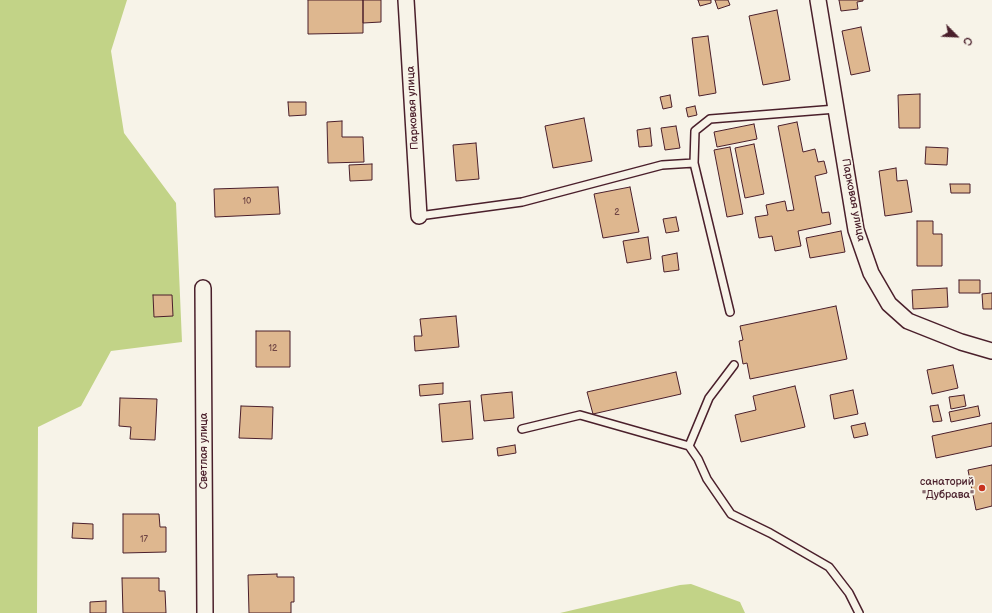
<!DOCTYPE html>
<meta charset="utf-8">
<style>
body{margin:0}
#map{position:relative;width:992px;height:613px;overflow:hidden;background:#f7f3e8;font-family:"Balsamiq Sans",sans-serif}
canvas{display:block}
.north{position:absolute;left:936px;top:16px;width:40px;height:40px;-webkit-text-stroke:3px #f7f3e8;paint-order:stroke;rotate:114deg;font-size:11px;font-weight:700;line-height:16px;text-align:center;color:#4a1f2b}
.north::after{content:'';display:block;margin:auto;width:14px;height:18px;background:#4a1f2b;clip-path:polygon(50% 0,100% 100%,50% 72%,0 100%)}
</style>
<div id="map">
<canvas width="992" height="613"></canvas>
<div class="north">С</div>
</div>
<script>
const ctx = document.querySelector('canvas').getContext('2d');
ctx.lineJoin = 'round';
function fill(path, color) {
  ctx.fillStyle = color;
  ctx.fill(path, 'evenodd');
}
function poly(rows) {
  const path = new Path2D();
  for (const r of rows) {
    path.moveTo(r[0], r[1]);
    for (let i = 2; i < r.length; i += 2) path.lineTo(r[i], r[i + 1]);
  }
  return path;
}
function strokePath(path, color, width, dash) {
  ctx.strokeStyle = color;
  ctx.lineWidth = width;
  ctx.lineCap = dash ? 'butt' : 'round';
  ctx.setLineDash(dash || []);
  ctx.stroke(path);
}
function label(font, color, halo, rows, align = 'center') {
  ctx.font = font + ' "Balsamiq Sans",sans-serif';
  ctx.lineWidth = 3.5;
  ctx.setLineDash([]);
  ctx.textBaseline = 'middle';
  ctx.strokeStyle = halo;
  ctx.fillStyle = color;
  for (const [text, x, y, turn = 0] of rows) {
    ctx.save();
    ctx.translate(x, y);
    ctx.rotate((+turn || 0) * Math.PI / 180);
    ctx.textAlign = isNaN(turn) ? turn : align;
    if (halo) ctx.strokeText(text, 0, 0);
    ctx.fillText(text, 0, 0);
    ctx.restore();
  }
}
fill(poly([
 [0,0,127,0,111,51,124,133,176,203,182,342,111,351,81,406,38,427,37,613,0,613],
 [691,584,740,602,745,613,560,613,680,585]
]), '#c2d387');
const building = poly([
 [308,0,363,0,363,33,308,34,308,0],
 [363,0,381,0,381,22,363,23,363,0],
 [698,0,711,0,711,3,700,6,698,0],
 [715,0,728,0,730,5,718,9,715,0],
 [839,0,863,0,863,1,857,2,858,9,841,11,839,0],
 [777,10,790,80,763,85,749,16,777,10],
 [861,27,870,71,851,75,842,31,861,27],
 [708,36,716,93,699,96,692,38,708,36],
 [920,94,920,128,899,128,898,95,920,94],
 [670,95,672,107,663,109,660,97,670,95],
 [288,102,306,102,306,115,289,116,288,102],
 [695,106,697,115,688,117,686,108,695,106],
 [584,118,592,161,553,168,545,126,584,118],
 [342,121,342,137,363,137,364,162,328,163,327,122,342,121],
 [797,122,803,152,815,149,818,162,824,161,827,173,815,176,822,213,829,212,831,224,798,231,801,246,775,251,772,236,759,238,755,217,768,215,766,205,785,201,787,211,794,210,778,126,797,122],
 [754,124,757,139,717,147,714,132,754,124],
 [676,126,680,148,665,150,661,128,676,126],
 [650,128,652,146,639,147,637,130,650,128],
 [476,143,479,179,456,181,453,145,476,143],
 [754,144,764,194,745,198,735,148,754,144],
 [730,147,743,214,727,217,714,150,730,147],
 [926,147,948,148,947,165,925,164,926,147],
 [372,164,372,180,350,181,349,165,372,164],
 [896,168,897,181,907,180,912,212,885,216,879,171,896,168],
 [950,184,970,184,970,193,951,193,950,184],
 [278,187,280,214,215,217,214,189,278,187],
 [630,187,639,232,603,238,594,194,630,187],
 [676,217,679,231,666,233,663,219,676,217],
 [917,221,933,221,933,234,942,234,942,266,917,266,917,221],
 [841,231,845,252,810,258,806,238,841,231],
 [648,237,651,259,627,263,623,241,648,237],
 [677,253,679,270,664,272,662,256,677,253],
 [959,280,980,280,980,293,959,293,959,280],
 [947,288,948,307,913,309,912,290,947,288],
 [992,293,992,309,983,309,982,294,992,293],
 [153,295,172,295,173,316,154,317,153,295],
 [836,306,847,359,750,379,747,363,743,364,739,341,743,340,740,326,836,306],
 [456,316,459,347,415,351,414,336,422,336,420,319,456,316],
 [256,331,290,331,290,367,256,367,256,331],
 [953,365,958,388,932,394,927,370,953,365],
 [676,372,681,394,593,414,587,392,676,372],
 [443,383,443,394,420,396,419,385,443,383],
 [795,386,805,427,741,442,735,415,756,410,753,396,795,386],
 [853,390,858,414,834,419,830,395,853,390],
 [512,392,514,418,484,421,481,395,512,392],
 [964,395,966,406,951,409,949,397,964,395],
 [120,398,157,399,155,440,130,439,131,427,119,426,120,398],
 [470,401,473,439,442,442,439,404,470,401],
 [938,405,942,421,933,422,930,406,938,405],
 [241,406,273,407,272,439,239,438,241,406],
 [978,406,980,416,951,422,949,412,978,406],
 [865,423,868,435,854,438,851,426,865,423],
 [992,423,992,446,936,458,932,436,992,423],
 [515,445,516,453,498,456,497,448,515,445],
 [992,465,992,506,976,510,968,470,992,465],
 [123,514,159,514,160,527,166,527,166,552,123,553,123,514],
 [73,523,93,524,93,539,72,538,73,523],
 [277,574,277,577,294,577,294,602,291,602,291,613,249,613,248,575,277,574],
 [122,578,159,578,159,591,165,591,166,613,123,613,122,578],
 [106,601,106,613,90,613,90,602,106,601]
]);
fill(building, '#deb78f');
strokePath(building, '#4a1f2b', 1);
const lane = poly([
 [419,216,522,202,662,165,694,163],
 [730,312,694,163,695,131,710,119,836,109],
 [522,429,580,415,689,446,698,459,707,479,731,514,770,533,829,567,849,593,859,613],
 [689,446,709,398,734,365]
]);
const street = poly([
 [406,0,419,216],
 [818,0,856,230,871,273,889,304,908,321,961,342,992,351],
 [203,288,205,613]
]);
strokePath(lane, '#4a1f2b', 10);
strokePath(street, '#4a1f2b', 18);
strokePath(lane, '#f7f3e8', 7);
strokePath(street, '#f7f3e8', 15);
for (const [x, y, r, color] of [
 [982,488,4,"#c8321e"]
]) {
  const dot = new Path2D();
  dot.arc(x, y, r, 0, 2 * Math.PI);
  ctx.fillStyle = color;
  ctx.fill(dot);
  strokePath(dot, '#f7f3e8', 1.5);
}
label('9px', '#6f4544', null, [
 ["10",247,202],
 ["2",617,213],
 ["12",273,349],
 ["17",144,540]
]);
label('11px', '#4a1f2b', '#f7f3e8', [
 ["Парковая улица",413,108,-93],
 ["Парковая улица",853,200,79],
 ["Светлая улица",204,451,-90]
]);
label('11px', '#4a1f2b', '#f7f3e8', [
 ["санаторий",974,482],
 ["\"Дубрава\"",974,495]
], 'right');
</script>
